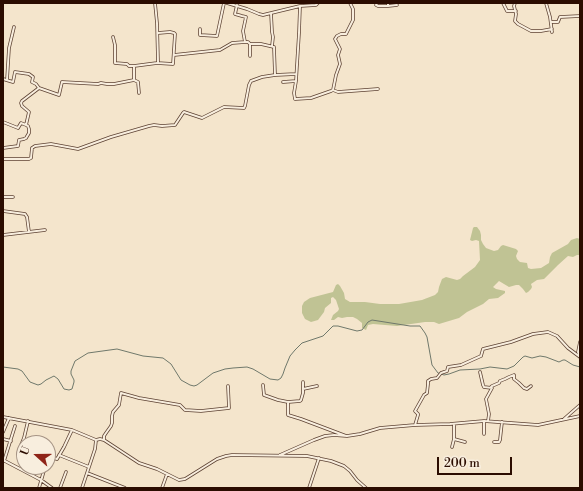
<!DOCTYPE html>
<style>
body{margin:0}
#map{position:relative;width:583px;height:491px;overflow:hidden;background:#f4e5cc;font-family:"Libre Bodoni",serif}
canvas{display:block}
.frame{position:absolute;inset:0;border:4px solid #2b0c00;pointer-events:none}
.north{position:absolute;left:16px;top:435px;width:40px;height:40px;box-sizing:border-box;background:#f8eede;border:1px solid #a69485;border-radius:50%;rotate:291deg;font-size:11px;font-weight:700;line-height:16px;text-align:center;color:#2b0c00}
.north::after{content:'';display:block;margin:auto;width:14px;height:18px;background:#8f2418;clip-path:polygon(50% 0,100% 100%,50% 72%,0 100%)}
.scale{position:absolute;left:437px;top:457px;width:75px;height:18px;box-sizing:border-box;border:2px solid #2b0c00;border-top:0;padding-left:5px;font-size:12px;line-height:14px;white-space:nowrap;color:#2b0c00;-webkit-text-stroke:3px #f8eede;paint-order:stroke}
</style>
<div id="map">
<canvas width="583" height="491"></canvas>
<div class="frame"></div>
<div class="north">U</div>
<div class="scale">200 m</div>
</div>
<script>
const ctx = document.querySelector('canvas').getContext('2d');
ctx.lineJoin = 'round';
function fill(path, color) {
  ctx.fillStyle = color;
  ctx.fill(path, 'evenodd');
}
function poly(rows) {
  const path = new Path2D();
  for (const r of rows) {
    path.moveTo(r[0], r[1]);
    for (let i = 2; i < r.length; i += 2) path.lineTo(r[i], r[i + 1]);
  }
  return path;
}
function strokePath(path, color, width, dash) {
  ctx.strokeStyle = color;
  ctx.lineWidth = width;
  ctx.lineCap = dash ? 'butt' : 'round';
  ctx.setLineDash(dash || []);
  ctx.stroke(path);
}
fill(poly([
 [474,227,477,227,480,231,481,235,481,240,483,244,486,248,494,251,498,250,501,246,503,245,516,249,518,251,516,256,517,259,520,262,527,263,528,268,531,269,541,268,549,263,550,257,552,253,568,244,571,240,577,238,580,239,580,255,577,255,573,257,568,256,558,265,544,279,537,280,531,284,532,287,531,289,528,292,526,293,523,289,519,285,516,285,509,287,499,281,493,287,496,289,505,291,505,293,498,298,489,299,483,304,467,312,459,318,439,324,434,322,425,322,397,326,373,324,368,325,366,330,362,328,362,323,357,319,353,317,347,317,342,318,338,317,334,320,331,320,333,315,338,311,339,309,336,300,333,297,331,298,331,303,325,308,324,312,318,320,311,322,305,319,302,313,302,306,304,302,310,298,333,292,336,285,338,284,340,286,344,293,345,299,350,302,365,302,380,304,399,304,422,300,435,295,438,292,439,287,442,279,446,277,457,280,460,279,463,276,475,267,480,260,479,241,476,240,472,241,470,240,473,228]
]), '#c0c394');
strokePath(poly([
 [3,367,18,369,22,371,30,382,38,385,41,384,46,380,54,376,58,379,64,389,69,390,72,389,74,382,74,380,71,374,71,371,75,361,88,353,117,349,143,356,163,358,171,364,181,380,190,385,194,386,197,385,213,373,225,369,233,368,247,367,253,369,270,379,278,380,281,378,283,374,285,368,290,356,295,350,302,343,323,336,333,326,338,326,357,331,362,330,368,322,372,320,410,326,420,326,425,333,427,337,432,365,438,373,444,375,449,374,460,370,480,369,490,367,507,369,514,366,523,357,525,356,532,358,540,356,546,357,559,362,563,360,565,360,573,365,580,367]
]), '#6f786b', 1);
const minor = poly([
 [227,3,247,9,259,14,263,15,300,6,316,5,318,3],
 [377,3,376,5,378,6,388,6],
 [388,3,388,6,397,5],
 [503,3,507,11,516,11],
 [515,3,514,6,516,14,515,21,518,24,531,31,541,31,552,29],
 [546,3,550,17,552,32],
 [237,5,235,14,242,16,246,17,243,31,245,42,248,42,250,44,261,44,274,47,275,75,296,74],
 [271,13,272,32,273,37,272,46],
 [551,22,558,22,560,17,580,16],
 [200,29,200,35,217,36,224,3],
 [113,37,115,45,115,63,127,64,129,66,134,66],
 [174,55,220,50,232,43,245,42],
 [250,56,250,44],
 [157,63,173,64,175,34,174,33,170,32,158,33],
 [3,79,13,82,15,72,29,74,33,77,32,82,36,84,39,88],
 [7,80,9,48,14,27],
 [134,80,134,66,157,63,158,62,157,23,155,3],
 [296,81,294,93,295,99,311,98,331,91,333,90,336,75,340,64,338,55,340,49,335,39,337,36,341,34,346,34,353,20,353,9,350,3],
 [283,82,296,81,299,33,300,6],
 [333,90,338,92,378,89],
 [3,122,18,128,21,123,26,125,29,112,22,106,21,103,22,101,39,88,59,95,62,82,98,84,101,83,107,84,114,84,134,80,138,82,139,93],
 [3,148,18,146,19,140,24,139,26,138,29,133,29,129,28,126,26,125],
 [3,159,29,159,31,158,32,148,35,146,51,144,78,149,111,137,149,126,154,125,162,126,175,125,183,113,184,112,202,118,224,107,244,108,245,106,249,85,251,81,262,77,275,75],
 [3,197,13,197],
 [3,211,25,214,27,217,29,232],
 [3,235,45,230],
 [580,356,578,352,580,342],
 [480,372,483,385,484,387,492,388,486,399,489,414,488,421],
 [263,385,264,395,278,400,288,402,288,415,301,419,346,436],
 [491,387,492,386,499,383,500,381,505,379,509,377,514,375,514,379,519,383,524,388,527,389,531,386],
 [303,389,317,386],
 [288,402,300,401,301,400,303,393,303,382],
 [3,417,72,430,96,440,95,449,82,488],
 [564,419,580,405],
 [415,425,418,415,418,414,415,411,424,395,427,393,428,384,428,381,431,379,437,378,441,373,447,371,448,367,461,365,481,356,483,349,511,342,533,334,548,332,557,336,568,348,580,357],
 [3,432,9,418],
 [484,434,484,421],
 [3,439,11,441],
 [454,439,465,442],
 [96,440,100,439,104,440,139,463,157,469,179,480,185,479,217,459,226,456,232,455,307,456,331,461,344,466,350,471,357,480,366,488],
 [104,440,104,436,106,433,111,426,112,423,112,416,113,412,119,405,121,393,139,398,180,405,185,410,201,411,229,408,228,386],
 [494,442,499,442,500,440,502,422],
 [452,447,454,439,454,424],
 [19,450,24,438,28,421],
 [59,455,89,467],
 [280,455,314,440,325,436,334,435,347,436,360,434,380,428,415,425,450,424,484,421,538,425,580,416],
 [48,458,50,457,57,459,64,447,72,430],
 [3,460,41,480,52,488],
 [4,461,15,426],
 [87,473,125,488],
 [39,488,45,467],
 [60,488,66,472],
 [162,488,167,474],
 [309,488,319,458]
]);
strokePath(minor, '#5d4233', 3.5);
strokePath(minor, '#f8eede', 2);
</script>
